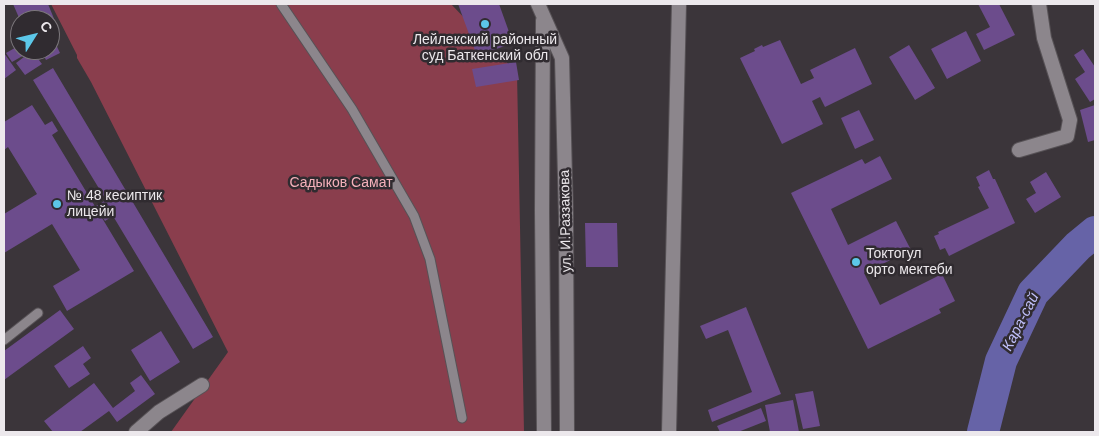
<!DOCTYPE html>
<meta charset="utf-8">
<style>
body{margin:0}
#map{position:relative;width:1099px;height:436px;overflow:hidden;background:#3b353a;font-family:Arial,sans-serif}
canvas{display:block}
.frame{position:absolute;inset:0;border:5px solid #ece8ec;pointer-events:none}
.north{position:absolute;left:10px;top:10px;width:50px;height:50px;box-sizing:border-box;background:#302b30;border:1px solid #7b777b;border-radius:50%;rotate:54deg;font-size:14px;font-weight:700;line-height:20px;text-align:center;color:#ece8ec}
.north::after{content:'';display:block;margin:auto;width:18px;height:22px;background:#5cc7e8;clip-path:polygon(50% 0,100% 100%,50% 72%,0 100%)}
</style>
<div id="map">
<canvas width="1099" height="436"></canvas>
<div class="frame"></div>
<div class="north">С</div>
</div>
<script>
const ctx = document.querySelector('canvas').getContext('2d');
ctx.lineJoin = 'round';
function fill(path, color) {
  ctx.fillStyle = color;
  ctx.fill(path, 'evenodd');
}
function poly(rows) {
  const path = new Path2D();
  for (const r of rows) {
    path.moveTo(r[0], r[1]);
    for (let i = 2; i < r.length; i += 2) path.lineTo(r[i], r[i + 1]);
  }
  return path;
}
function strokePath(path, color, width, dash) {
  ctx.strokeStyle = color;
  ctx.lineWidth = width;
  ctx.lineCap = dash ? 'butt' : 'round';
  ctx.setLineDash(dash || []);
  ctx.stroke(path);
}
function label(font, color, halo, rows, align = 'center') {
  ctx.font = font + ' Arial,sans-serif';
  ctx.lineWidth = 5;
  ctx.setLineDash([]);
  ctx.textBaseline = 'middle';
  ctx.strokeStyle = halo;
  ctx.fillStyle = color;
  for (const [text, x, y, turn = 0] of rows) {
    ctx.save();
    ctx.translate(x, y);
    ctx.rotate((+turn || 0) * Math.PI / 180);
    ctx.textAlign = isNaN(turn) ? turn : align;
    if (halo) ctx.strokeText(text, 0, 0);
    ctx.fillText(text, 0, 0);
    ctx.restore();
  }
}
fill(poly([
 [51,4,451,4,517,73,524,432,171,432,228,352,91,82,77,58,77,55]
]), '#8a3e4d');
strokePath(poly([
 [983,432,1001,361,1033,293,1078,246,1095,232]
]), '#6663a7', 32);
fill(poly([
 [13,4,48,4,59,31,50,35,50,20,20,20],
 [458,4,499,4,513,43,477,56],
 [978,4,999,4,1015,35,984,50,976,34,990,27],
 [966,31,981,61,947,79,931,49],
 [52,36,60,53,46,60,41,50,50,50,50,37],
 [780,40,801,84,814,78,810,70,855,48,872,84,825,107,820,97,812,101,823,124,782,144,740,58,755,51,754,49,762,45,763,47],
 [20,45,20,50,24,50,26,54,12,62,6,53],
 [909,45,935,88,915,100,889,57],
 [1083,49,1095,67,1095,99,1090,102,1075,79,1085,72,1074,55],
 [32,51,42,64,25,75,16,63],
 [4,53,16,70,4,79],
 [516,62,519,80,476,87,472,69],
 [53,68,213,337,193,349,113,216,105,221,96,206,106,200,33,80],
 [32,105,45,125,52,121,58,131,52,135,134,271,67,311,53,286,80,270,52,224,4,253,4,214,37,194,8,147,4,150,4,122],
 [1095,105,1095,140,1088,142,1080,110],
 [859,110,874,140,855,149,841,118],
 [880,156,892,179,831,209,848,245,896,221,911,250,864,273,880,305,942,274,955,301,939,309,941,313,868,349,791,193,862,159,865,164],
 [989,170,993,179,995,179,1015,223,949,256,945,248,940,250,934,236,939,234,938,232,989,208,978,187,980,186,976,177],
 [1046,172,1061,197,1035,213,1026,199,1036,193,1030,182],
 [585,223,617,223,618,267,586,267],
 [746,307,781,394,712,422,708,410,752,392,728,330,706,339,700,326],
 [60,310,74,329,4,380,4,351],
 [161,331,180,362,150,381,131,350],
 [83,346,91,358,83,364,90,374,69,388,54,366],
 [141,375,155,394,117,422,109,411,80,432,53,432,44,421,94,383,113,408,135,391,130,383],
 [813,391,820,426,803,429,795,394],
 [793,400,799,432,770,432,765,405],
 [761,408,766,421,738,432,720,432,717,426]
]), '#6c4c8c');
const service = poly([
 [281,4,352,109,414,216,430,259,462,418],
 [4,340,38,313]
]);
const minor = poly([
 [538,4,562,58,566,217,567,432],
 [543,20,542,211,544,432],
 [1019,150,1067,136,1070,120,1044,38,1039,4],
 [136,432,159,412,202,385]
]);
const secondary = poly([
 [669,432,679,4]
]);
strokePath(service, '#575256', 11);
strokePath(minor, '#575256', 16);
strokePath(secondary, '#575256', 16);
strokePath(service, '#8c868c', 9);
strokePath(minor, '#8c868c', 14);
strokePath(secondary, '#8c868c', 14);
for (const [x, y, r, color] of [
 [485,24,5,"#5cc7e8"],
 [57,204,5,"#5cc7e8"],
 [856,262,5,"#5cc7e8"]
]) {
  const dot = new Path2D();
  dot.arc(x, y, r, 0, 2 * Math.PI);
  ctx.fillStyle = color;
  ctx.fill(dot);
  strokePath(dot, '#302b30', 2);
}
label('14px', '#ece8ec', '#302b30', [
 ["Лейлекский районный",485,40,"center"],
 ["суд Баткенский обл",485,56,"center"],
 ["№ 48 кесиптик",67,196],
 ["лицейи",67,212],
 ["Токтогул",866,254],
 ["орто мектеби",866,270]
], 'left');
label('14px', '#f6b1bb', '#302b30', [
 ["Садыков Самат",341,183]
]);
label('14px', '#ece8ec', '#302b30', [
 ["ул. И.Раззакова",566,221,-91]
]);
label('italic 15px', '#bfbff9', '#302b30', [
 ["Кара-сай",1021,322,-63]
]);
</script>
